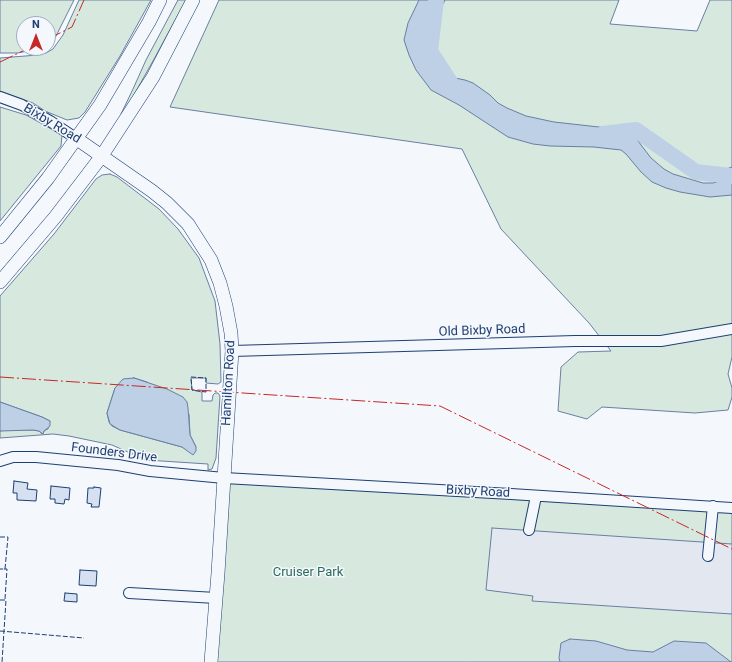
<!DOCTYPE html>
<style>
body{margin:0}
#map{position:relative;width:732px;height:662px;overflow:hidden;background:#f4f7fb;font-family:Roboto,sans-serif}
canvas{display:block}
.north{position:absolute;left:16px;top:16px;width:40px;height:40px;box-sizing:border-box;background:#f4f7fb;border:1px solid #9eadc5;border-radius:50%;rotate:0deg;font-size:11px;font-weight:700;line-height:16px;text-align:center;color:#1d3f73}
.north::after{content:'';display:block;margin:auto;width:14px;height:18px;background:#c62828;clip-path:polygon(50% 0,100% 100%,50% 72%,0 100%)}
</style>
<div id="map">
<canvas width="732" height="662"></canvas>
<div class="north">N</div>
</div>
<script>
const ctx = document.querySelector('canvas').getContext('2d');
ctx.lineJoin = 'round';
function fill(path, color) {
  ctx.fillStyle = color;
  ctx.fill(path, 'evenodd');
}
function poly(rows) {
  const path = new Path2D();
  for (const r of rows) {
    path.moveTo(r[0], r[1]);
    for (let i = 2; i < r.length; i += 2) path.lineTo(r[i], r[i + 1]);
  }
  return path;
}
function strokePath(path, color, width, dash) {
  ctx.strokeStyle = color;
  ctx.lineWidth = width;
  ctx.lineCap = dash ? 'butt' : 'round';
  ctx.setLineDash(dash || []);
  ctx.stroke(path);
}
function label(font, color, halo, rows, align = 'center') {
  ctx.font = font + ' Roboto,sans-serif';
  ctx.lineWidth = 3;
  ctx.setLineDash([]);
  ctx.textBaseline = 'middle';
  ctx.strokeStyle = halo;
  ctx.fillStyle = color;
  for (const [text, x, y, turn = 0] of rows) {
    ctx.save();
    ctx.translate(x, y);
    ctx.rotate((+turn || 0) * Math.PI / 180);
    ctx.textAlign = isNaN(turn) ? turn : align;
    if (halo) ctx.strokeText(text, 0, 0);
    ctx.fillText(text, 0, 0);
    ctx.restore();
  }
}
const green = poly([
 [0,0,74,0,55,38,48,46,48,24,24,24,24,48,45,48,17,53,0,53,0,0],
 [79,0,151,0,120,56,85,112,79,118,67,120,45,111,33,103,0,91,0,58,38,55,46,53,53,49,63,35,79,0],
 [178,0,186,0,153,61,127,107,121,114,133,89,146,60,178,0],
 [219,0,619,0,610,24,697,31,710,0,732,0,732,357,728,374,732,388,732,397,728,410,695,413,602,407,587,419,558,411,561,367,578,352,611,351,589,323,501,229,462,149,170,107,219,0],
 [0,107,26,115,62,135,61,146,0,221,0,107],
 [110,174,117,177,159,209,178,229,199,258,215,301,220,344,221,382,218,384,206,383,206,378,191,378,192,390,202,392,202,401,212,401,213,395,215,393,218,393,220,396,216,458,212,469,208,470,208,464,146,460,112,445,69,436,53,434,0,438,0,431,6,430,33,430,39,431,42,434,45,430,48,429,50,421,42,417,0,402,0,296,54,234,96,179,102,175,110,174],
 [134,378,147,382,189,414,190,435,196,447,187,450,182,447,120,430,112,426,109,422,107,413,115,388,134,378],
 [224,478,732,508,732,662,211,662,224,478]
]);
fill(green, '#d7e8df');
strokePath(green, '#687fa3', 1);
const parking = poly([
 [492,528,732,544,732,614,532,601,533,596,486,590,492,528]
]);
fill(parking, '#e3e8f0');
strokePath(parking, '#687fa3', 1);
const water = poly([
 [419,0,445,0,443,4,432,20,427,32,426,42,432,65,439,73,445,76,465,80,473,83,490,95,498,103,507,108,526,116,554,122,617,129,629,133,635,137,651,158,664,169,673,174,703,183,713,183,720,181,725,177,723,170,732,167,732,195,710,197,680,192,666,188,652,182,641,172,626,154,621,150,594,147,550,146,533,144,508,137,459,105,431,90,416,70,409,55,404,40,408,23,419,0],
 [134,378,167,389,183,397,187,402,188,408,190,435,196,447,196,451,193,455,182,447,120,430,110,424,107,413,115,388,123,379,134,378],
 [0,402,42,417,50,421,50,426,44,431,43,434,39,431,33,430,0,431,0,402],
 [570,639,596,641,627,650,653,652,674,641,706,643,731,662,560,662,559,658,561,643,570,639]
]);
fill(water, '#bed0e5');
strokePath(water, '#687fa3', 1);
strokePath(poly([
 [436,0,430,51,454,88,461,92],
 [603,134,636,130,696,172,732,176]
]), '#bed0e5', 16);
const building = poly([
 [14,481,28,483,27,489,37,490,36,501,17,500,17,493,13,493,14,481],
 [51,486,70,488,69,500,65,499,64,504,55,503,55,499,50,499,51,486],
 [94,487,101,488,99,507,91,507,92,504,87,503,88,488,94,488,94,487],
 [80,570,97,571,96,586,79,585,80,570],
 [65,593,77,594,77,602,64,601,65,593]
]);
fill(building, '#d5e0f0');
strokePath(building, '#1d3f73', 1);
const minor = poly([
 [0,97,22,105,50,121,77,139],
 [232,351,575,341,661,341,732,329],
 [0,461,13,457,36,457,118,465,150,471,224,478,511,494,732,508],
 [529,530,535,501],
 [708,556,713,506],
 [129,593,216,598]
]);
const major = poly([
 [77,139,152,191,167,203,188,224,211,260,220,283,226,306,231,333,232,351,218,573,211,662],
 [0,237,48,178,100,105,149,22,160,0],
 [0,282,56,216,101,157,153,77,193,0]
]);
strokePath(minor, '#1d3f73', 12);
strokePath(major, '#1d3f73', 14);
strokePath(minor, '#f4f7fb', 10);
strokePath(major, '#f4f7fb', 13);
strokePath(poly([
 [191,377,206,378,206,392,192,390,191,377],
 [0,537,8,537,5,569,0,569],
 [4,569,7,569,5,599,4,599],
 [0,600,6,600,2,662],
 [0,631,84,638]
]), '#1d3f73', 1, [5, 2]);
strokePath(poly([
 [48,39,72,27,84,0],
 [0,62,29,48],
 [0,377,440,406,732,549]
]), '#c62828', 1, [14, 3, 2, 3]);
label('13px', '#1d3f73', '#f4f7fb', [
 ["Bixby Road",52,124,31],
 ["Old Bixby Road",482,331,-2],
 ["Hamilton Road",229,383,-87],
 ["Founders Drive",114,453,7],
 ["Bixby Road",478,492,3]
]);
label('13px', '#2c6c60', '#f4f7fb', [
 ["Cruiser Park",308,573]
]);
</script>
